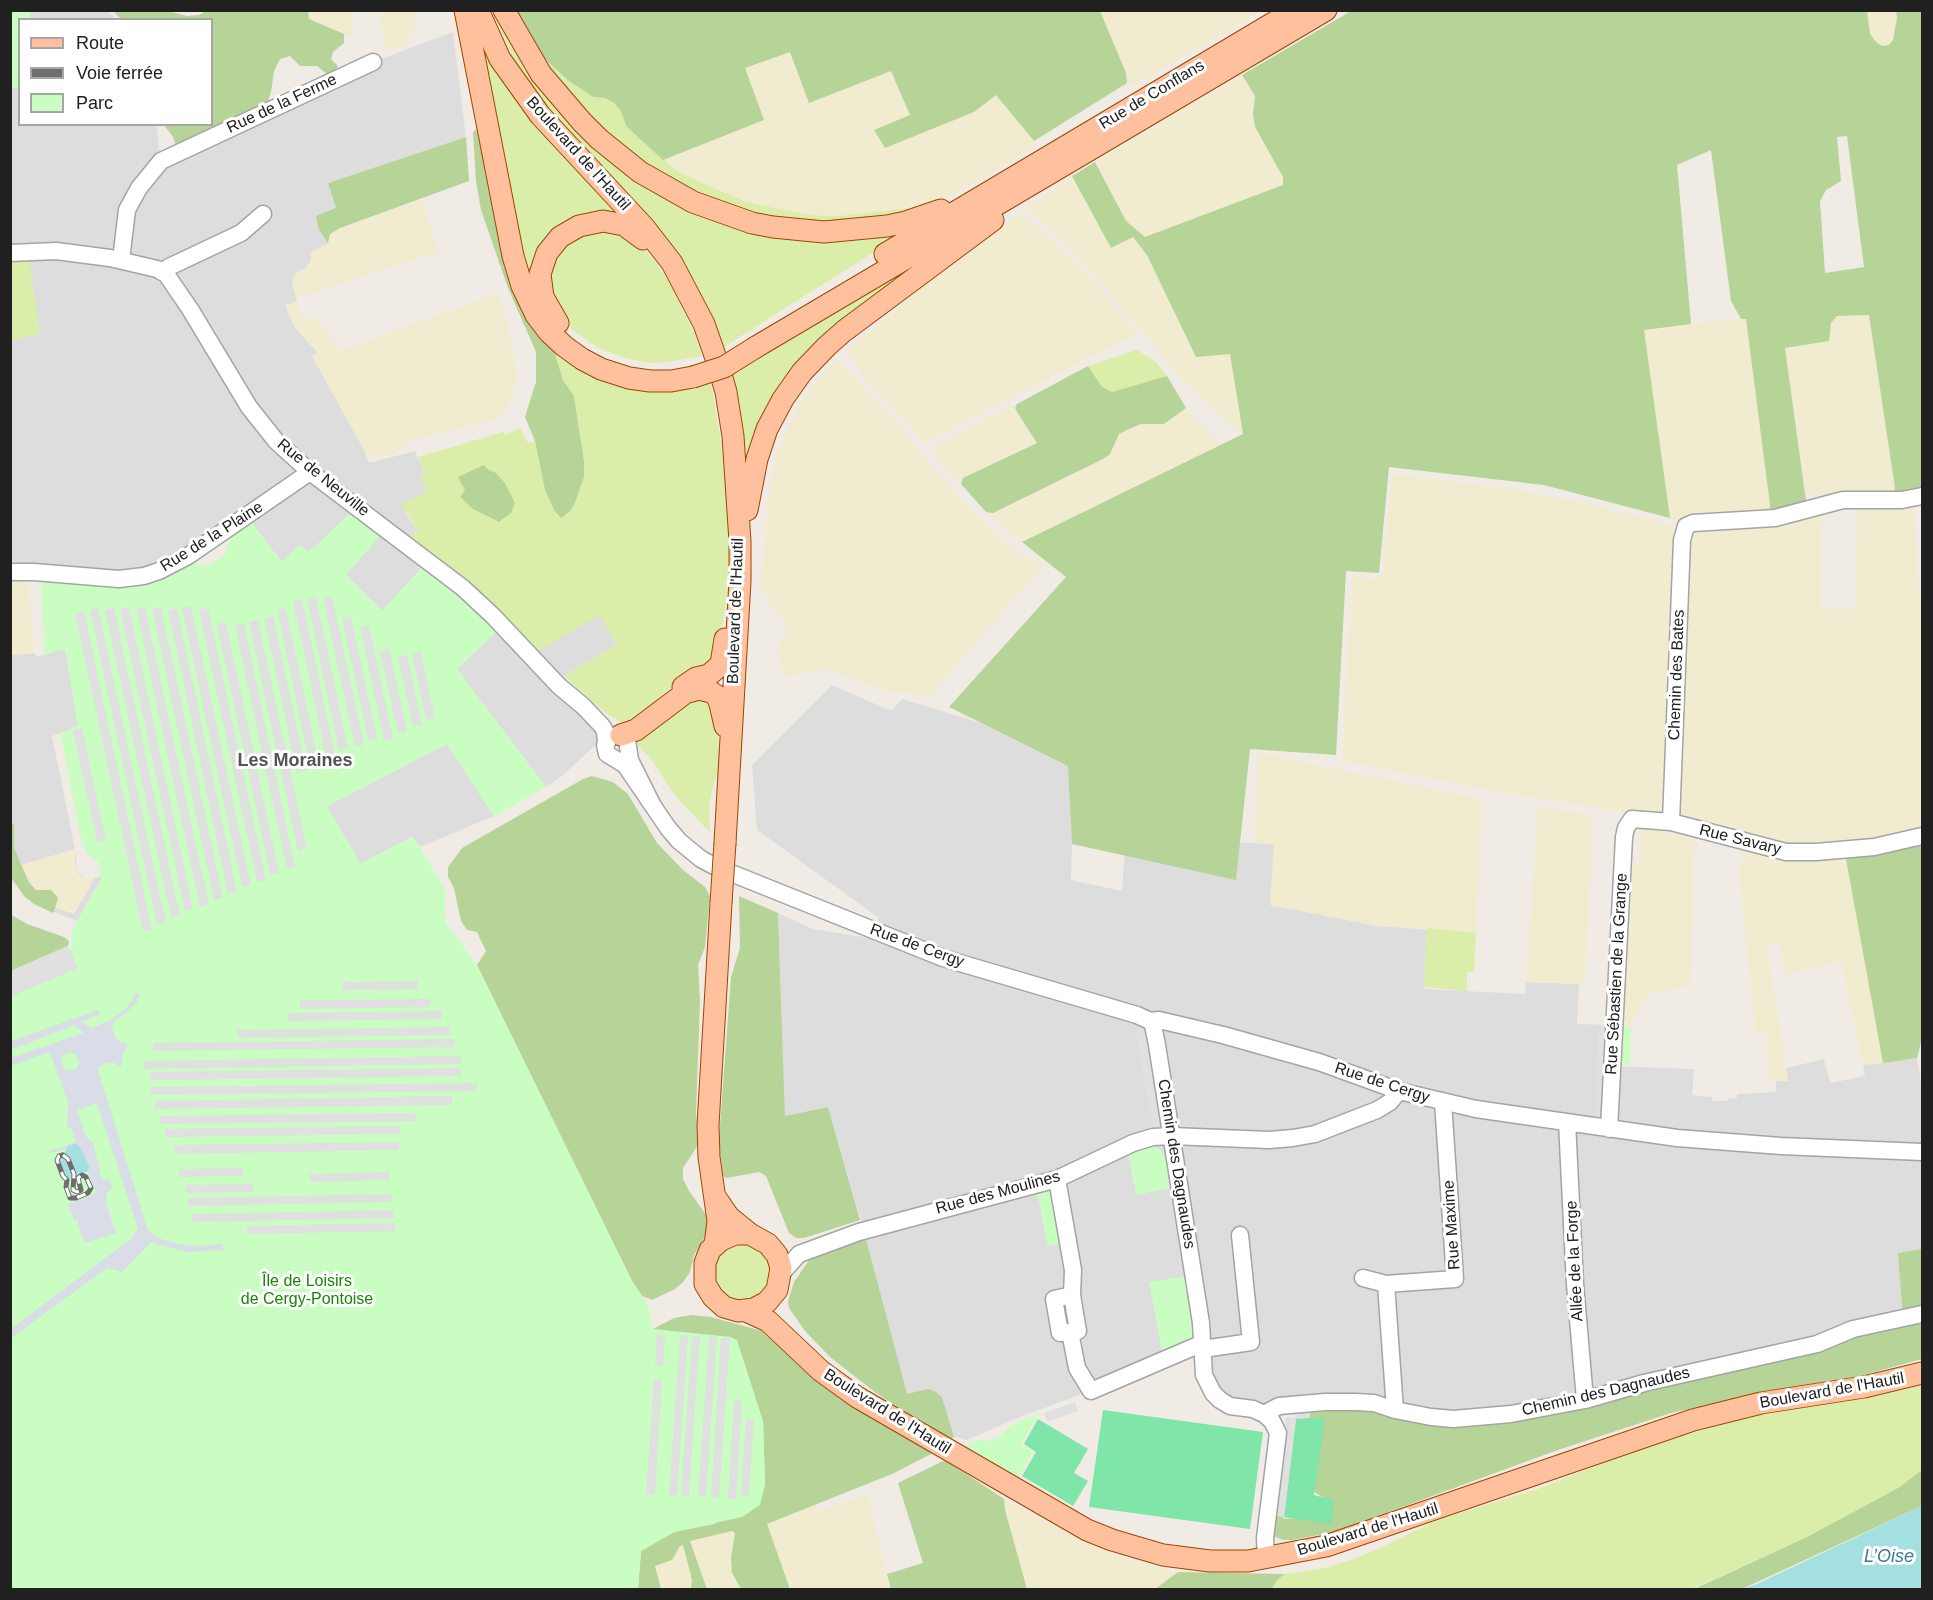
<!DOCTYPE html>
<meta charset="utf-8">
<style>
body{margin:0}
#map{position:relative;width:1933px;height:1600px;overflow:hidden;background:#f1ebe6;font-family:Arial,sans-serif}
canvas{display:block}
.frame{position:absolute;inset:0;border:12px solid #202020;pointer-events:none}
.legend{position:absolute;left:18px;top:18px;width:195px;height:108px;box-sizing:border-box;background:#fff;border:2px solid #a6a6a6;margin:0;padding:8px 10px;list-style:none;font-size:18px;color:#202020}
.legend li{display:flex;align-items:center;gap:12px;height:30px}
.legend b{width:30px;border:2px solid #a6a6a6}
</style>
<div id="map">
<canvas width="1933" height="1600"></canvas>
<div class="frame"></div>
<ul class="legend">
<li><b style="height:8px;background:#ffc09d"></b>Route</li>
<li><b style="height:8px;background:#6e6e6e"></b>Voie ferrée</li>
<li><b style="height:16px;background:#c9fdc1"></b>Parc</li>
</ul>
</div>
<script>
const ctx = document.querySelector('canvas').getContext('2d');
ctx.lineJoin = 'round';
function fill(path, color) {
  ctx.fillStyle = color;
  ctx.fill(path, 'evenodd');
}
function poly(rows) {
  const path = new Path2D();
  for (const r of rows) {
    path.moveTo(r[0], r[1]);
    for (let i = 2; i < r.length; i += 2) path.lineTo(r[i], r[i + 1]);
  }
  return path;
}
function strokePath(path, color, width, dash) {
  ctx.strokeStyle = color;
  ctx.lineWidth = width;
  ctx.lineCap = dash ? 'butt' : 'round';
  ctx.setLineDash(dash || []);
  ctx.stroke(path);
}
function label(font, color, halo, rows, align = 'center') {
  ctx.font = font + ' Arial,sans-serif';
  ctx.lineWidth = 6;
  ctx.setLineDash([]);
  ctx.textBaseline = 'middle';
  ctx.strokeStyle = halo;
  ctx.fillStyle = color;
  for (const [text, x, y, turn = 0] of rows) {
    ctx.save();
    ctx.translate(x, y);
    ctx.rotate((+turn || 0) * Math.PI / 180);
    ctx.textAlign = isNaN(turn) ? turn : align;
    if (halo) ctx.strokeText(text, 0, 0);
    ctx.fillText(text, 0, 0);
    ctx.restore();
  }
}
fill(poly([
 [30,11,108,11,116,19,30,19],
 [453,32,466,137,328,183,336,209,319,230,328,243,292,282,297,302,293,302,293,325,318,353,312,356,360,440,369,463,415,451,425,474,420,476,428,492,405,513,418,531,410,536,401,547,424,565,383,611,346,575,309,552,282,563,251,522,159,571,11,572,11,88,19,87,20,124,156,125,161,160,373,62],
 [599,614,617,644,564,676,554,684,600,731,601,740,562,776,546,787,457,669,499,629,529,659,538,651],
 [65,649,79,726,52,736,75,849,77,870,85,878,91,879,101,876,101,879,77,921,34,904,11,880,11,655,35,653,36,657],
 [832,685,889,710,893,709,902,699,981,723,1069,766,1072,844,1071,880,1122,891,1125,849,1233,842,1274,844,1376,926,1427,928,1424,989,1525,994,1526,982,1579,984,1577,1024,1609,1025,1612,1066,1694,1069,1692,1095,1712,1097,1712,1101,1727,1101,1728,1099,1737,1098,1737,1094,1776,1092,1776,1081,1788,1081,1786,1068,1824,1059,1830,1083,1865,1076,1863,1065,1917,1058,1922,1088,1922,1314,1511,1414,1274,1407,1220,1400,1203,1349,1020,1417,967,1440,954,1437,942,1397,928,1389,907,1395,865,1235,828,1107,785,1116,778,913,813,929,869,938,879,918,757,830,752,765],
 [447,744,494,816,420,847,412,837,360,864,327,806]
]), '#dedddd');
fill(poly([
 [308,11,351,11,354,40,323,24,309,19],
 [379,11,414,11,416,24,413,31,404,45,389,50,385,49],
 [1100,11,1261,11,1134,86,1127,83,1126,73],
 [1867,11,1896,11,1896,29,1893,40,1889,45,1882,46,1876,42,1870,34],
 [791,52,809,103,891,71,910,115,974,112,996,95,1038,145,967,187,934,203,917,207,839,216,809,215,746,202,678,172,663,160,764,120,745,68],
 [1242,75,1255,96,1253,114,1255,127,1283,177,1283,185,1145,238,1126,221,1095,162],
 [1072,176,1111,247,1133,237,1147,255,1230,354,1243,434,1189,387,1065,242,1025,208],
 [423,199,438,252,296,298,292,282,296,273,308,266,311,259,310,253,328,243,330,234,340,228],
 [1020,213,1035,224,1074,261,1101,289,1137,333,932,439,925,444,864,378,847,350,934,278],
 [497,293,505,311,518,379,508,407,495,419,403,443,405,450,386,456,371,456,366,454,312,356,318,353,293,325,285,305,297,302,304,321,318,316,323,329,340,351],
 [1869,315,1895,488,1894,492,1843,492,1826,497,1806,492,1785,348,1829,341,1831,323,1836,316],
 [1746,318,1770,505,1768,515,1679,521,1670,518,1643,329],
 [837,358,913,441,919,452,959,497,1012,549,1043,566,928,698,904,691,895,693,884,691,828,670,820,670,788,677,784,675,778,657,778,645,788,625,768,601,762,591,761,580,771,476,777,453,794,415,809,390],
 [1012,405,1037,442,963,478,961,484,936,457,935,450,938,444],
 [1186,408,1208,432,1222,444,1022,542,989,515,1105,458,1110,454,1119,434,1129,429,1141,424,1164,424],
 [1392,474,1511,489,1585,503,1677,527,1665,815,1626,813,1489,790,1342,761,1352,575,1375,580,1382,575],
 [1914,501,1918,581,1922,611,1922,831,1859,844,1809,847,1770,842,1679,819,1689,530,1822,509,1820,609,1856,609,1857,503],
 [19,579,28,583,35,653,11,655,10,581],
 [1259,753,1482,799,1476,933,1376,926,1270,905,1274,844,1254,843],
 [1538,807,1593,815,1585,984,1526,982],
 [1640,826,1694,839,1691,986,1654,992,1640,1007,1631,1025,1621,1024,1628,863,1639,864],
 [75,849,75,862,79,874,85,878,95,878,74,914,56,908,58,898,44,890,36,890,33,887,21,865],
 [1743,852,1807,860,1846,859,1883,1063,1863,1065,1841,961,1786,974,1779,942,1767,945,1788,1081,1769,1081,1766,1033,1756,1034,1739,875],
 [867,1494,891,1589,790,1589,766,1524,814,1503,820,1511],
 [1004,1499,1087,1544,1129,1560,1178,1572,1155,1589,1027,1589,1005,1510],
 [726,1531,735,1533,731,1558,733,1578,741,1589,707,1589,690,1541],
 [680,1545,683,1545,692,1580,691,1589,661,1589,655,1565,672,1560]
]), '#f1ecd0');
fill(poly([
 [492,11,499,11,522,56,685,206,886,235,890,242,722,348,518,68],
 [477,21,619,213,587,218,535,276,524,277],
 [535,47,547,61,569,81,593,97,605,98,614,103,621,111,626,126,678,172,746,202,809,215,839,216,917,207,886,218,833,223,765,217,719,203,676,183,621,148,559,84],
 [606,227,638,240,647,251,670,283,695,335,702,356,668,362,650,363,624,358,598,348,573,330,563,320,554,308,547,272,563,242],
 [930,258,831,334,747,481,729,375],
 [29,259,40,334,11,340,10,260],
 [542,335,571,359,711,382,722,449,727,459,731,535,729,590,723,620,720,650,713,663,677,682,629,724,624,724,607,714,564,676,617,644,599,615,538,651,497,609,410,536,418,531,401,504,427,492,420,476,425,473,418,457,503,432,505,435,520,428,528,443,535,441,545,490,554,510,561,517,570,511,582,485,584,461,574,396,563,380,554,351],
 [496,473,505,483,515,503,503,520,496,521,473,509,460,497,465,490],
 [1137,350,1155,361,1167,376,1112,392,1102,387,1088,366],
 [689,696,710,701,718,722,720,767,713,786,709,809,710,833,674,794,651,759,637,744,638,741],
 [1427,928,1476,933,1474,972,1467,972,1467,991,1424,987],
 [743,1241,770,1257,773,1279,759,1298,736,1302,722,1295,714,1281,716,1257,721,1250],
 [1922,1385,1922,1470,1898,1488,1807,1537,1692,1589,1272,1590,1278,1579,1285,1574,1324,1568,1351,1560,1380,1548,1437,1520,1541,1488,1632,1451,1737,1420,1781,1410,1874,1397]
]), '#daeea9');
fill(poly([
 [208,10,308,11,309,19,344,34,344,43,333,52,331,59,338,66,334,73,328,75,317,66,300,66,290,56,280,59,274,71,271,92,267,104,176,146,173,137,164,125,212,124,212,20,121,19,113,11,167,11,187,16,199,15],
 [517,11,1100,11,1126,73,1127,83,1034,141,996,95,974,112,885,148,874,130,910,115,891,71,809,103,790,52,745,68,764,120,663,160,626,126,621,111,614,103,605,98,593,97,569,81,547,61,535,47],
 [1351,11,1867,11,1870,34,1876,42,1882,46,1889,45,1893,40,1897,18,1896,11,1922,11,1922,489,1894,492,1895,488,1869,315,1837,316,1831,323,1829,341,1785,348,1806,501,1804,505,1768,515,1770,505,1746,319,1741,319,1731,301,1711,150,1677,165,1691,324,1644,330,1670,518,1544,485,1389,467,1379,573,1346,571,1336,755,1250,749,1236,880,1072,844,1068,766,949,707,1066,577,1022,542,1243,434,1230,354,1196,357,1147,255,1133,237,1111,248,1072,176,1095,162,1126,221,1145,237,1283,185,1283,177,1255,127,1253,114,1255,96,1242,75],
 [1847,136,1864,267,1825,273,1820,201,1826,190,1841,181,1837,137],
 [477,129,479,130,542,335,554,351,563,380,574,396,584,461,584,477,574,505,570,511,561,518,554,510,545,490,535,441,525,417,536,382,536,352,508,288,481,210,476,181,473,132],
 [466,137,469,181,340,228,330,234,328,243,319,230,316,216,336,208,328,183],
 [1088,366,1102,387,1112,392,1167,376,1186,408,1164,424,1141,424,1129,429,1119,434,1110,454,1105,458,993,513,986,512,961,484,963,478,1037,443,1017,412,1015,408,1017,404],
 [484,465,487,469,496,473,505,483,515,503,511,513,499,522,473,509,460,497,465,490,458,477],
 [592,776,613,782,628,794,657,843,683,870,705,887,710,896,705,947,698,965,700,1001,696,1112,698,1145,683,1168,683,1179,689,1191,707,1216,706,1235,694,1255,690,1272,683,1282,675,1289,652,1300,642,1296,632,1281,519,1051,477,965,486,951,477,932,467,930,461,921,454,888,448,877,448,867,462,848,583,779],
 [11,821,14,826,14,848,29,883,36,890,51,890,58,898,53,913,34,904,24,896,11,877],
 [1922,846,1922,1038,1917,1058,1883,1063,1846,859],
 [739,896,778,913,785,1116,828,1107,860,1220,804,1238,796,1238,789,1233,766,1176,759,1172,727,1178,723,1176,719,1139,731,977,740,948],
 [10,914,27,924,64,937,69,941,68,946,11,971],
 [865,1235,907,1394,928,1389,936,1392,942,1397,954,1437,951,1439,938,1433,876,1393,830,1357,805,1331,789,1308,788,1301,794,1282,809,1260,817,1253],
 [1922,1249,1922,1314,1903,1318,1898,1253],
 [691,1315,711,1317,762,1331,815,1379,841,1399,929,1449,931,1454,892,1474,767,1524,790,1589,741,1589,732,1573,731,1558,735,1533,732,1531,690,1541,707,1589,691,1589,692,1580,683,1545,680,1546,672,1560,655,1566,661,1589,638,1590,641,1551,674,1532,714,1524,765,1485,763,1421,665,1332,653,1329,674,1318],
 [1922,1319,1922,1359,1860,1376,1770,1391,1671,1413,1555,1451,1334,1532,1293,1540,1283,1540,1273,1536,1275,1515,1281,1516,1285,1519,1297,1518,1325,1499,1313,1491,1303,1412,1305,1408,1367,1405,1454,1423],
 [945,1460,1004,1499,1005,1510,1027,1589,891,1589,887,1574,923,1563,898,1483],
 [1922,1470,1922,1506,1742,1589,1692,1590,1807,1537,1898,1488],
 [1178,1572,1285,1574,1278,1579,1272,1589,1155,1589]
]), '#b6d398');
fill(poly([
 [11,10,30,11,30,19,20,20,19,87,11,88],
 [352,511,382,534,346,575,382,611,424,565,499,629,457,669,546,787,494,816,447,744,327,806,360,864,412,837,420,847,445,889,445,922,477,965,632,1281,648,1306,653,1329,731,1337,737,1340,763,1421,765,1485,760,1505,742,1517,674,1532,641,1551,638,1589,11,1589,11,971,68,946,71,949,73,940,70,935,101,879,101,875,98,861,87,854,81,840,61,736,62,732,78,726,65,649,45,654,41,585,43,581,104,581,185,561,206,566,224,556,230,537,251,522,282,562,299,545,309,552],
 [1620,1027,1631,1027,1630,1065,1618,1065],
 [1153,1146,1159,1148,1166,1157,1170,1188,1136,1195,1128,1154],
 [1053,1190,1063,1243,1048,1246,1037,1193],
 [1187,1276,1195,1339,1163,1357,1149,1282],
 [1039,1413,1021,1444,1033,1452,1018,1478,963,1447,981,1439,988,1441,999,1437,1010,1426]
]), '#c9fdc1');
fill(poly([
 [1103,1410,1263,1432,1250,1529,1089,1507],
 [1296,1418,1325,1418,1314,1495,1333,1500,1332,1524,1284,1517],
 [1038,1419,1088,1449,1074,1473,1088,1481,1073,1506,1022,1476,1036,1452,1024,1444]
]), '#7fe5a8');
fill(poly([
 [332,596,364,745,355,747,323,598],
 [316,597,348,749,339,751,307,599],
 [302,599,335,755,326,757,293,601],
 [191,606,251,885,242,887,182,608],
 [129,607,193,909,185,911,120,609],
 [145,607,209,905,200,907,136,608],
 [161,607,223,898,214,900,152,609],
 [98,608,166,923,157,925,90,610],
 [114,608,180,916,171,918,105,610],
 [177,608,237,892,228,894,168,610],
 [208,608,266,880,257,882,199,610],
 [286,608,319,764,310,766,277,610],
 [84,611,152,930,143,931,75,613],
 [273,616,306,771,297,773,264,618],
 [351,616,377,738,368,740,342,618],
 [258,620,307,849,298,851,249,622],
 [226,622,279,873,270,875,217,624],
 [244,624,295,867,287,869,235,626],
 [369,625,393,739,384,741,360,627],
 [389,649,407,732,398,734,380,651],
 [421,652,435,718,426,720,412,654],
 [407,655,422,725,413,727,398,657],
 [82,728,106,840,97,842,73,730],
 [68,946,78,968,11,997,11,971],
 [418,981,418,989,342,990,342,982],
 [430,999,430,1007,300,1009,300,1000],
 [442,1011,442,1019,288,1021,288,1013],
 [1134,1022,1147,1028,1164,1124,1153,1130],
 [1598,1024,1609,1025,1606,1118,1596,1118],
 [450,1027,450,1035,237,1038,237,1030],
 [455,1039,455,1047,153,1051,153,1043],
 [460,1056,461,1064,145,1069,144,1061],
 [461,1068,461,1076,150,1080,150,1072],
 [477,1083,477,1091,151,1095,151,1087],
 [452,1096,452,1105,155,1109,155,1101],
 [415,1113,416,1121,160,1124,160,1116],
 [400,1126,400,1134,165,1137,165,1129],
 [399,1142,399,1150,174,1154,174,1145],
 [243,1168,243,1176,179,1177,179,1169],
 [390,1172,390,1180,309,1182,309,1174],
 [253,1184,254,1192,186,1193,186,1185],
 [392,1194,392,1202,188,1206,188,1198],
 [394,1210,394,1218,192,1222,192,1214],
 [395,1223,395,1231,247,1234,247,1226],
 [657,1335,665,1335,663,1366,655,1366],
 [680,1335,688,1336,677,1495,669,1495],
 [692,1336,700,1336,689,1496,681,1495],
 [709,1337,717,1337,706,1497,698,1496],
 [721,1338,730,1338,719,1498,711,1497],
 [654,1379,662,1379,655,1495,646,1494],
 [734,1400,742,1401,736,1499,728,1499],
 [1075,1402,1078,1411,1047,1422,1044,1413],
 [1310,1409,1310,1418,1296,1419,1284,1517,1274,1516,1286,1417,1295,1418,1295,1410],
 [746,1420,754,1420,749,1496,741,1496]
]), '#e0e0e0');
fill(poly([
 [135,992,140,995,136,1004,113,1023,112,1028,117,1040,128,1044,123,1054,121,1067,115,1063,106,1063,99,1067,98,1070,148,1231,158,1238,178,1244,196,1246,222,1244,224,1250,190,1252,171,1248,151,1242,122,1272,107,1268,11,1338,11,1329,132,1238,138,1228,97,1103,77,1110,86,1137,93,1143,102,1179,105,1180,109,1179,112,1188,107,1193,106,1203,116,1233,84,1243,77,1220,74,1221,68,1204,93,1195,96,1192,85,1165,85,1160,80,1145,50,1153,49,1151,76,1142,71,1127,68,1128,67,1125,68,1103,50,1052,11,1066,11,1058,83,1033,82,1031,74,1025,11,1050,11,1041,98,1010,100,1014,81,1022,92,1028,99,1025,109,1021,127,1007,132,1001],
 [69,1052,76,1054,79,1062,77,1068,69,1071,64,1069,61,1060,64,1055]
]), '#dadde7');
fill(poly([
 [1922,1506,1922,1589,1742,1589,1757,1584]
]), '#a4e0e1');
strokePath(poly([
 [75,1150,83,1167,77,1170,73,1163,67,1165,68,1172,66,1174,61,1161,70,1157,72,1151,75,1150]
]), '#a4e0e1', 12);
const minor = poly([
 [10,253,56,251,110,258,157,269,166,274,190,309,249,407,276,441,310,472,463,588,493,616,559,686,583,706,602,726,605,731,606,743],
 [121,260,127,210,139,188,161,161,373,62],
 [162,272,169,267,241,233,263,214],
 [10,572,34,572,119,579,144,576,159,571,188,556,310,472],
 [653,806,630,760,627,740,619,735,611,736,605,745,607,754,625,765,668,828,679,841,701,859,716,867,943,958,1137,1015,1150,1021,1159,1020,1223,1035,1319,1062,1399,1091,1476,1109,1677,1138,1781,1146,1922,1152],
 [1671,822,1682,540,1686,526,1693,523,1775,518,1843,500,1902,500,1922,496],
 [1150,1021,1153,1025,1157,1045,1201,1323,1204,1375,1213,1393,1220,1400,1230,1406,1253,1409,1264,1414,1272,1421,1278,1433,1265,1538,1266,1558],
 [1567,1122,1575,1284,1585,1400],
 [1609,1129,1624,837,1626,828,1632,819,1671,822,1786,852,1816,852,1874,847,1922,836],
 [1057,1179,1073,1270,1072,1295,1054,1299,1060,1333,1070,1332,1077,1368,1091,1391,1196,1346,1202,1346],
 [781,1274,799,1254,859,1232,1057,1179,1133,1143,1153,1137,1172,1136,1269,1140,1293,1138,1315,1134,1377,1110,1390,1102,1399,1091],
 [1363,1278,1386,1284],
 [1070,1332,1078,1331,1072,1295],
 [1203,1349,1251,1342,1240,1235],
 [1395,1410,1386,1284,1455,1279,1443,1102],
 [1264,1414,1279,1406,1325,1402,1356,1402,1374,1403,1395,1410,1431,1417,1453,1419,1511,1414,1585,1400,1644,1383,1817,1344,1853,1329,1922,1314]
]);
const major = poly([
 [465,10,513,256,522,286,536,315,549,332,564,346,582,359,601,369,629,378,650,381,671,381,693,377],
 [478,10,500,59,540,115,644,227,672,263,704,324,718,364,726,392,733,436,740,542,740,581,725,843],
 [504,10,541,74,582,122,599,139,640,172,693,202,752,223,773,227,824,232,887,226,906,222,941,210],
 [885,254,1295,10],
 [558,323,543,297,540,274,547,253,560,237,579,226,603,221,624,225,643,239],
 [756,347,1326,10],
 [747,510,757,459,767,429,783,399,802,372,827,346,844,331,993,220],
 [683,687,696,678,709,675,717,668,721,664,725,639],
 [621,735,636,730,685,693,699,689,711,692,717,696,720,704,725,726],
 [716,1198,729,1217,750,1234,768,1244,777,1255,781,1268,777,1290,767,1302,754,1309,738,1311,724,1307,713,1297,705,1284,705,1263,710,1250,721,1240,735,1234,750,1234],
 [715,1245,718,1221,709,1157,708,1125,721,903],
 [746,1311,768,1321,821,1371,857,1397,1087,1530,1112,1540,1163,1555,1210,1561,1248,1561,1326,1546,1693,1420,1761,1403,1864,1387,1922,1373]
]);
strokePath(minor, '#a4a4a4', 19);
strokePath(major, '#9c4700', 23);
strokePath(minor, '#fff', 16);
strokePath(major, '#ffc09d', 21);
const rail = poly([
 [63,1155,68,1159,74,1174,73,1190,77,1192,81,1190,78,1178,82,1175,86,1177,91,1188,88,1193,76,1198,70,1198,66,1187,67,1180,63,1176,57,1160,59,1156,63,1155]
]);
strokePath(rail, '#6e6e6e', 5);
strokePath(rail, '#fff', 3, [9]);
const majorBridge = poly([
 [693,377,724,367,756,347],
 [721,903,725,843]
]);
strokePath(majorBridge, '#9c4700', 23, []);
strokePath(majorBridge, '#ffc09d', 21);
label('16px', '#202020', '#fff', [
 ["Rue de Conflans",1152,95,-31],
 ["Rue de la Ferme",282,104,-25],
 ["Boulevard de l'Hautil",578,154,48],
 ["Rue de Neuville",323,478,39],
 ["Rue de la Plaine",212,537,-32],
 ["Boulevard de l'Hautil",736,611,-88],
 ["Chemin des Bates",1677,675,-88],
 ["Rue Savary",1740,840,14],
 ["Rue de Cergy",917,946,20],
 ["Rue Sébastien de la Grange",1617,974,-87],
 ["Rue de Cergy",1382,1083,18],
 ["Chemin des Dagnaudes",1176,1164,81],
 ["Rue des Moulines",998,1193,-15],
 ["Rue Maxime",1452,1225,-94],
 ["Allée de la Forge",1575,1261,-93],
 ["Boulevard de l'Hautil",1832,1391,-10],
 ["Chemin des Dagnaudes",1606,1392,-13],
 ["Boulevard de l'Hautil",887,1412,32],
 ["Boulevard de l'Hautil",1368,1530,-17]
]);
label('16px', '#168705', '#fff', [
 ["Île de Loisirs",307,1282],
 ["de Cergy-Pontoise",307,1300]
]);
label('bold 18px', '#535353', '#fff', [
 ["Les Moraines",295,761]
]);
label('italic 18px', '#3b7b96', '#fff', [
 ["L’Oise",1889,1557]
]);
</script>
